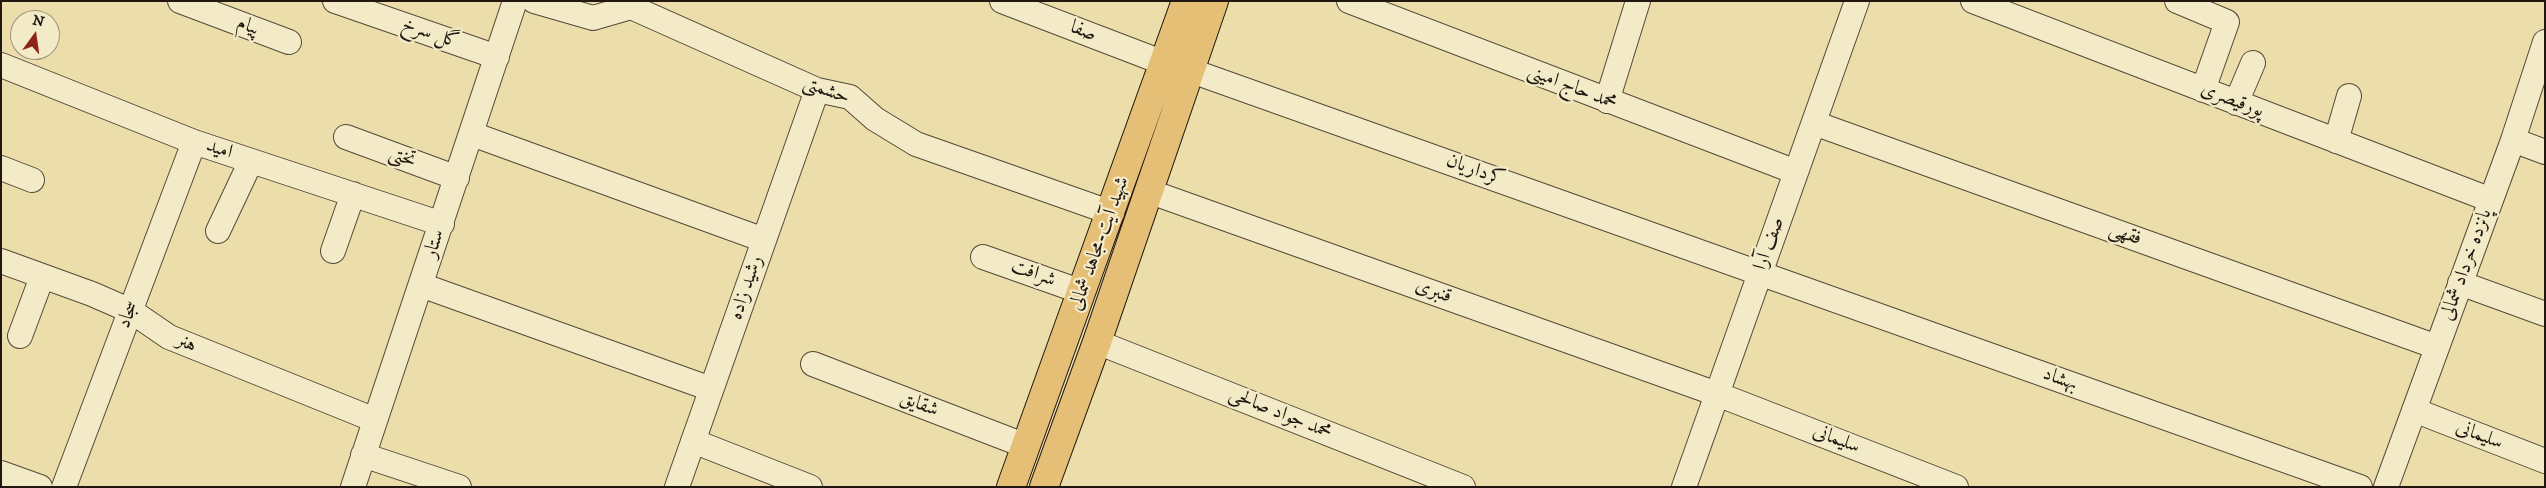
<!DOCTYPE html>
<meta charset="utf-8">
<style>
body{margin:0}
#map{position:relative;width:2546px;height:488px;overflow:hidden;background:#ecdeab;font-family:"IM FELL DW Pica",serif}
canvas{display:block}
.frame{position:absolute;inset:0;border:2px solid #211710;pointer-events:none}
.north{position:absolute;left:10px;top:10px;width:50px;height:50px;box-sizing:border-box;background:#f3eac8;border:1px solid #9f967e;border-radius:50%;rotate:14deg;font-size:14px;font-weight:700;line-height:20px;text-align:center;color:#211710}
.north::after{content:'';display:block;margin:auto;width:18px;height:22px;background:#8f2418;clip-path:polygon(50% 0,100% 100%,50% 72%,0 100%)}
</style>
<div id="map">
<canvas width="2546" height="488"></canvas>
<div class="frame"></div>
<div class="north">N</div>
</div>
<script>
const ctx = document.querySelector('canvas').getContext('2d');
ctx.lineJoin = 'round';
function poly(rows) {
  const path = new Path2D();
  for (const r of rows) {
    path.moveTo(r[0], r[1]);
    for (let i = 2; i < r.length; i += 2) path.lineTo(r[i], r[i + 1]);
  }
  return path;
}
function strokePath(path, color, width, dash) {
  ctx.strokeStyle = color;
  ctx.lineWidth = width;
  ctx.lineCap = dash ? 'butt' : 'round';
  ctx.setLineDash(dash || []);
  ctx.stroke(path);
}
function label(font, color, halo, rows, align = 'center') {
  ctx.font = font + ' "IM FELL DW Pica",Amiri,serif';
  ctx.lineWidth = 4.5;
  ctx.setLineDash([]);
  ctx.textBaseline = 'middle';
  ctx.strokeStyle = halo;
  ctx.fillStyle = color;
  for (const [text, x, y, turn = 0] of rows) {
    ctx.save();
    ctx.translate(x, y);
    ctx.rotate((+turn || 0) * Math.PI / 180);
    ctx.textAlign = isNaN(turn) ? turn : align;
    if (halo) ctx.strokeText(text, 0, 0);
    ctx.fillText(text, 0, 0);
    ctx.restore();
  }
}
const minor = poly([
 [180,1,289,42],
 [335,1,497,57],
 [534,1,593,18,631,7,817,90,850,97,875,119,916,144,1112,213],
 [1002,1,1164,63],
 [1349,1,1796,172],
 [1973,1,2491,200],
 [2177,1,2227,22,2203,90],
 [1,65,194,142,442,224],
 [1189,70,2360,487],
 [1607,101,1638,1],
 [2236,103,2253,63],
 [1814,123,2437,347],
 [472,134,764,240],
 [346,137,457,178],
 [2513,140,2545,152],
 [2336,141,2349,96],
 [1,168,32,180],
 [1148,191,1717,394,1956,487],
 [218,231,251,161],
 [333,251,353,194],
 [983,257,1082,292],
 [1,261,92,294,131,311,169,337,375,420],
 [2460,283,2545,314],
 [421,285,711,389],
 [20,336,42,277],
 [1097,342,1463,487],
 [813,364,1026,446],
 [2414,410,2545,461],
 [693,441,810,487],
 [363,455,459,487],
 [1,473,40,487],
 [64,487,194,142],
 [353,487,515,1],
 [677,487,817,90],
 [1684,487,1857,1],
 [2386,487,2513,140,2545,42]
]);
const major = poly([
 [1011,487,1186,1],
 [1044,487,1097,342,1214,1]
]);
strokePath(minor, '#544937', 26);
strokePath(major, '#211710', 30);
strokePath(minor, '#f3eac8', 24);
strokePath(major, '#e6bf76', 28);
label('20px', '#211710', '#f3eac8', [
 ["پیام",248,27,21],
 ["صفا",1083,32,21],
 ["گل سرخ",430,34,19],
 ["محمد حاج امینی",1572,88,21],
 ["حشمتی",826,91,20],
 ["پورقیصری",2232,101,21],
 ["امید",219,150,18],
 ["تختی",402,158,20],
 ["کرداریان",1475,171,20],
 ["فقهی",2125,235,20],
 ["ستار",435,244,-72],
 ["شهید آیت-مجاهد شمالی",1100,244,-70],
 ["صف آرا",1770,244,-70],
 ["پانزده خرداد شمالی",2467,265,-70],
 ["شرافت",1033,274,20],
 ["رشید زاده",747,288,-71],
 ["قنبری",1433,292,20],
 ["سجاد",129,315,-69],
 ["هنر",186,344,22],
 ["بهشاد",2060,380,20],
 ["شقایق",919,405,21],
 ["محمد جواد صالحی",1280,414,22],
 ["سلیمانی",2479,436,21],
 ["سلیمانی",1836,440,21]
]);
</script>
